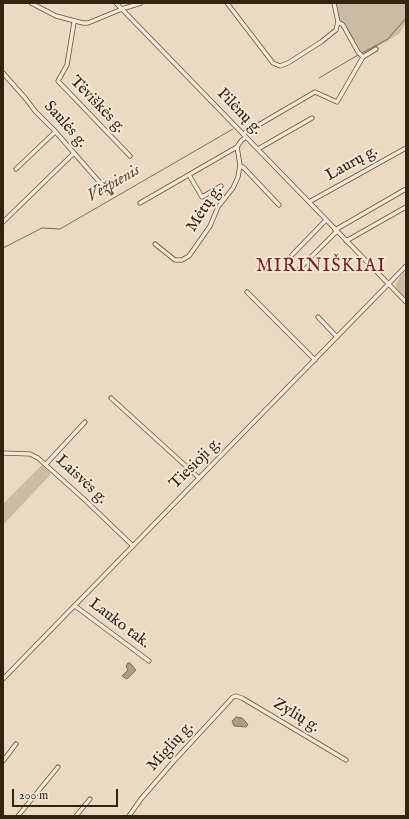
<!DOCTYPE html>
<meta charset="utf-8">
<style>
body{margin:0}
#map{position:relative;width:409px;height:819px;overflow:hidden;background:#ebdac1;font-family:"IM FELL English",serif}
canvas{display:block}
.frame{position:absolute;inset:0;border:4px solid #35230f;pointer-events:none}
.scale{position:absolute;left:12px;top:789px;width:106px;height:18px;box-sizing:border-box;border:2px solid #35230f;border-top:0;padding-left:5px;font-size:12px;line-height:14px;white-space:nowrap;color:#35230f;-webkit-text-stroke:3px #f2e7d7;paint-order:stroke}
</style>
<div id="map">
<canvas width="409" height="819"></canvas>
<div class="frame"></div>
<div class="scale">200 m</div>
</div>
<script>
const ctx = document.querySelector('canvas').getContext('2d');
ctx.lineJoin = 'round';
function fill(path, color) {
  ctx.fillStyle = color;
  ctx.fill(path, 'evenodd');
}
function poly(rows) {
  const path = new Path2D();
  for (const r of rows) {
    path.moveTo(r[0], r[1]);
    for (let i = 2; i < r.length; i += 2) path.lineTo(r[i], r[i + 1]);
  }
  return path;
}
function strokePath(path, color, width, dash) {
  ctx.strokeStyle = color;
  ctx.lineWidth = width;
  ctx.lineCap = dash ? 'butt' : 'round';
  ctx.setLineDash(dash || []);
  ctx.stroke(path);
}
function label(font, color, halo, rows, align = 'center') {
  ctx.font = font + ' "IM FELL English",serif';
  ctx.lineWidth = 4;
  ctx.setLineDash([]);
  ctx.textBaseline = 'middle';
  ctx.strokeStyle = halo;
  ctx.fillStyle = color;
  for (const [text, x, y, turn = 0] of rows) {
    ctx.save();
    ctx.translate(x, y);
    ctx.rotate((+turn || 0) * Math.PI / 180);
    ctx.textAlign = isNaN(turn) ? turn : align;
    if (halo) ctx.strokeText(text, 0, 0);
    ctx.fillText(text, 0, 0);
    ctx.restore();
  }
}
fill(poly([
 [336,3,406,3,406,22,399,34,363,55,345,25,340,20],
 [406,271,404,279,406,281,406,298,396,288,396,284,400,277],
 [42,465,51,474,3,525,3,504]
]), '#ccbba3');
const water = poly([
 [128,663,130,663,136,670,127,679,122,676,128,670,126,666,128,663],
 [236,717,242,718,246,722,248,725,246,727,234,726,232,721,236,717]
]);
fill(water, '#ad9c84');
strokePath(water, '#7d6c55', 1);
strokePath(poly([
 [362,53,388,39,406,18],
 [319,78,358,55],
 [3,248,42,228,60,229,233,129]
]), '#7d6c55', 1);
const minor = poly([
 [31,3,56,16,83,23,88,23,122,9,141,3],
 [116,3,406,302],
 [227,3,273,63,280,66,288,63,321,42,336,30,338,22,334,3],
 [74,22,67,65,58,81,130,156],
 [338,22,343,25,358,52,363,57],
 [3,73,26,99,35,111,54,130,109,193],
 [243,134,315,92,337,102,363,57,376,49],
 [258,149,312,118],
 [240,167,243,167,279,205],
 [16,169,55,132],
 [189,175,202,197,221,186],
 [309,202,406,148],
 [140,203,237,147],
 [3,222,74,153],
 [335,230,406,189],
 [346,241,406,207],
 [155,244,175,260,182,260,189,256,210,226,218,207,233,188,238,177,240,165,237,147,241,141,246,137],
 [292,255,326,220],
 [299,269,337,231],
 [247,292,315,360],
 [318,317,337,337],
 [111,398,199,478],
 [3,453,30,454,38,458,85,500,133,546],
 [46,464,85,422],
 [75,606,149,661],
 [3,679,406,266],
 [3,761,16,744],
 [18,816,58,767],
 [76,816,90,799],
 [129,816,141,799,173,762,233,697,236,696,242,698,346,760]
]);
strokePath(minor, '#62513c', 5);
strokePath(minor, '#f2e7d7', 3.5);
label('16px', '#35230f', '#f2e7d7', [
 ["Tėviškės g.",97,105,46],
 ["Pilėnų g.",239,112,46],
 ["Saulės g.",65,125,48],
 ["Laurų g.",352,164,-29],
 ["Mėtų g.",205,209,-57],
 ["Tiesioji g.",196,464,-45],
 ["Laisvės g.",81,480,43],
 ["Lauko tak.",119,624,37],
 ["Zylių g.",296,716,31],
 ["Miglių g.",171,747,-48]
]);
label('italic 17px', '#5f4d38', '#f2e7d7', [
 ["Vėžpienis",114,184,-30]
]);
ctx.letterSpacing = '1px';
label('18px', '#7a1f14', '#f2e7d7', [
 ["MIRINIŠKIAI",321,267]
]);
ctx.letterSpacing = '0px';
</script>
